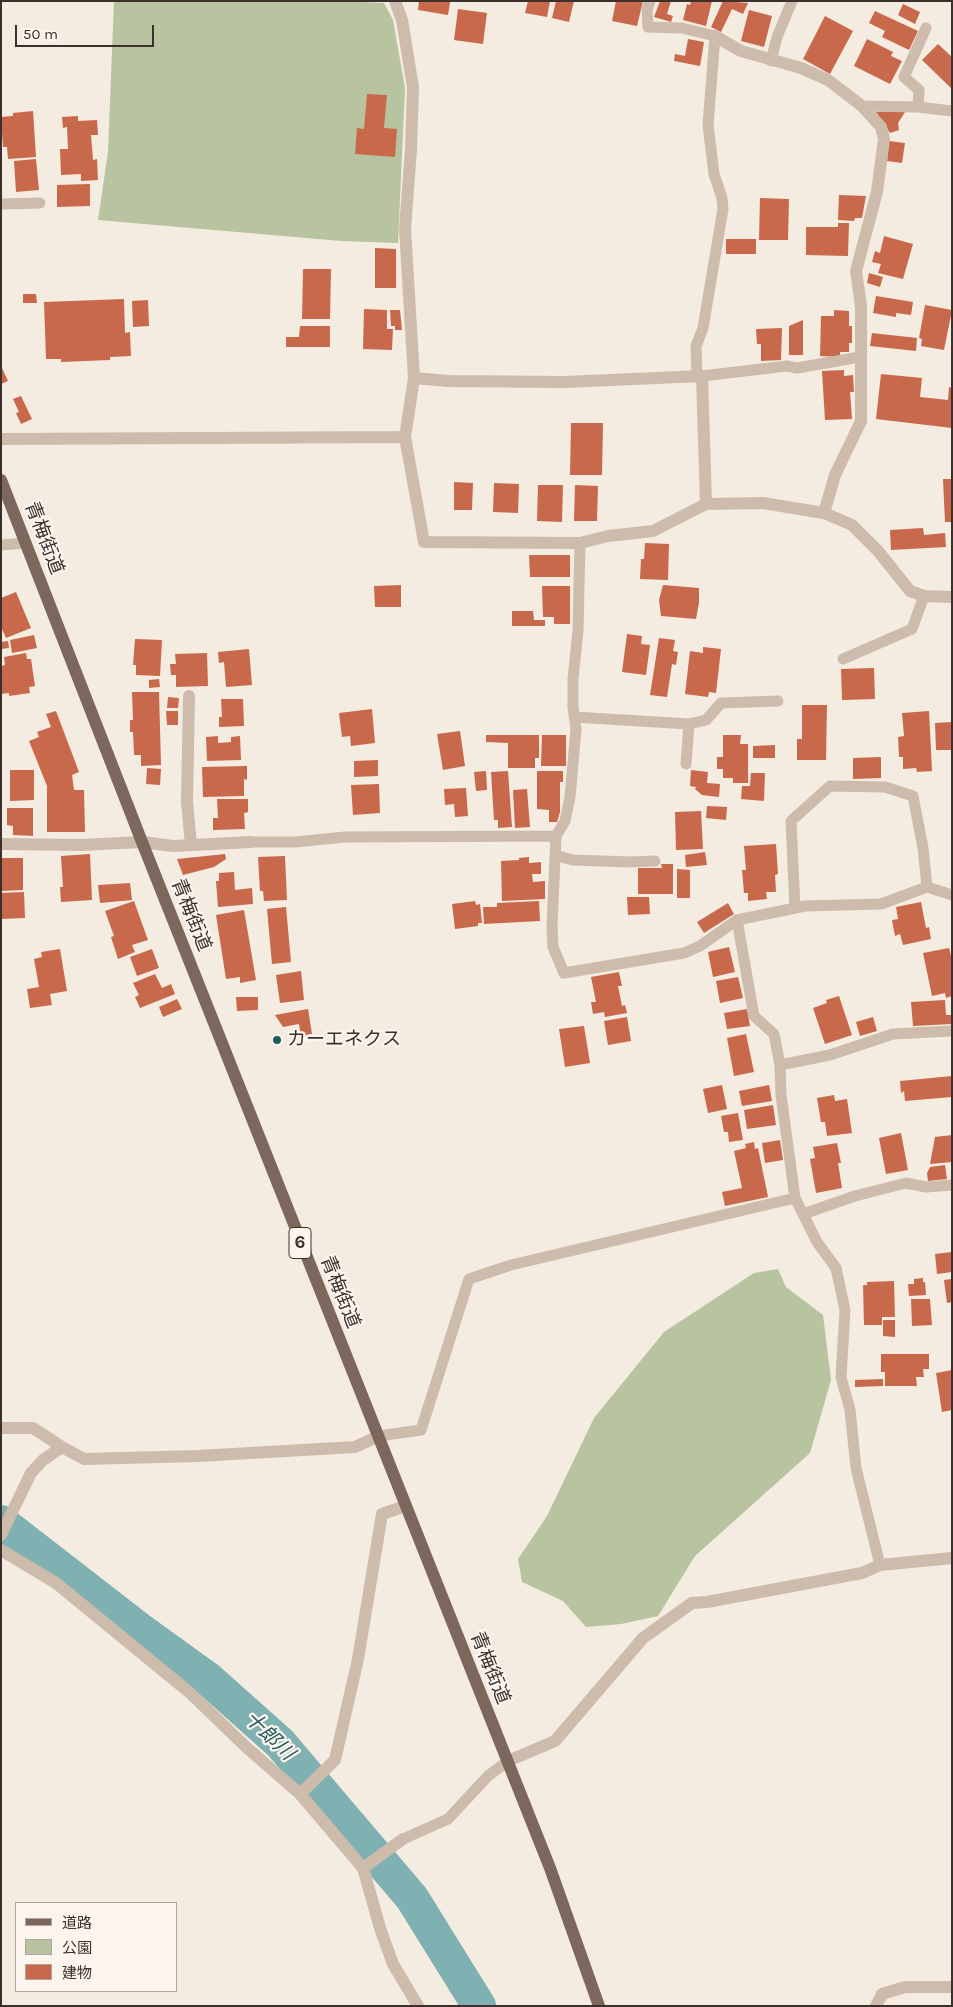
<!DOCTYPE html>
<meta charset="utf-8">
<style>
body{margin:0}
#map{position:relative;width:953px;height:2007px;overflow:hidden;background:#f4ebe1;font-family:Karla,"Noto Sans JP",sans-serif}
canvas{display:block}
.frame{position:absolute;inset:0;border:2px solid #3b302b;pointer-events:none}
.legend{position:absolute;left:15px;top:1902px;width:162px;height:90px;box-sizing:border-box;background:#fbf5ee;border:1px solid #aea6a0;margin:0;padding:6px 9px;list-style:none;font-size:15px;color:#3b302b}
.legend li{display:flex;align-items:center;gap:10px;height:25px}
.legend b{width:25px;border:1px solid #aea6a0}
.scale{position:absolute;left:15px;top:25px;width:139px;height:22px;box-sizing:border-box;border:2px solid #3b302b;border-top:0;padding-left:6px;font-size:15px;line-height:18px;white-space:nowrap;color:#3b302b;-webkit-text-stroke:4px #fbf5ee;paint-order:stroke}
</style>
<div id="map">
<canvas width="953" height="2007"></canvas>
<div class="frame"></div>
<ul class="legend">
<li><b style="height:6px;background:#7d675c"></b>道路</li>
<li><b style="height:14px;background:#b8c4a0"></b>公園</li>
<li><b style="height:14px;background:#c8694b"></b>建物</li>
</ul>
<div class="scale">50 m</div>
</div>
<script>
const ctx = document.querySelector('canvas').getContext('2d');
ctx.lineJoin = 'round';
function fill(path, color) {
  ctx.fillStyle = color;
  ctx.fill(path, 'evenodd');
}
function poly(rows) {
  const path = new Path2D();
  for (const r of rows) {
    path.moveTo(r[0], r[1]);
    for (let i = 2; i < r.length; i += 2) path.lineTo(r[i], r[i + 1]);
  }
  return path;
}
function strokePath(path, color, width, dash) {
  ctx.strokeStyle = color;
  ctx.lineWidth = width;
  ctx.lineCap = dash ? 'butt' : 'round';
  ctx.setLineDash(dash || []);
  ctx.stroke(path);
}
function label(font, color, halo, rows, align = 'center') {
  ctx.font = font + ' Karla,"Noto Sans JP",sans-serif';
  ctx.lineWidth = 4.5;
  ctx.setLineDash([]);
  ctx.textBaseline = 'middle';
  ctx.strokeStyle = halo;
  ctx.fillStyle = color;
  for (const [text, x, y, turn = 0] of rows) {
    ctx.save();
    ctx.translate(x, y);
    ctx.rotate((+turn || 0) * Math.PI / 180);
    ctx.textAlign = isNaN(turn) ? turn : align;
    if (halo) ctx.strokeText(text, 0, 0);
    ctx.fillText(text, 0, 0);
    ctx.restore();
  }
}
fill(poly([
 [114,1,338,1,384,3,393,20,405,88,398,243,341,241,98,220,108,152],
 [778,1269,786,1287,823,1315,831,1380,810,1453,695,1556,658,1616,621,1624,586,1627,563,1601,522,1582,518,1559,547,1516,594,1418,664,1332,754,1273]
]), '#b8c4a0');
strokePath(poly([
 [1,1522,139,1629,207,1678,280,1743,412,1898,479,2006]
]), '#7fb0b2', 34);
fill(poly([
 [419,1,450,2,448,15,418,10],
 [528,1,550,1,547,17,525,13],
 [556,1,574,1,569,22,552,18],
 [616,1,643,1,637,26,612,21],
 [660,1,671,1,667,14,673,16,671,22,654,17],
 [691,1,712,1,706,26,683,20,687,4,690,5],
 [723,1,748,3,743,14,732,9,721,32,711,27],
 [903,4,920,12,915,24,898,15],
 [458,9,487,13,483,44,454,40],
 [749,10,772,16,764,47,741,41],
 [875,11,918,31,909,50,882,37,885,31,869,23],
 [825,16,853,31,830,74,803,59],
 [688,39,704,42,700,66,674,61,675,54,685,56],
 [867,39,893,52,891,56,902,61,890,84,854,66],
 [938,44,952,57,952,89,922,60],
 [367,94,387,95,384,128,397,129,395,157,355,154,357,128,364,129],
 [33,111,36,157,8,159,7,147,3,147,1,117,13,116,13,113],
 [876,112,905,112,898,123,899,130,890,133],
 [78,116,78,121,97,120,98,135,91,135,93,160,97,159,98,180,81,181,81,174,61,175,60,149,68,149,67,127,63,128,62,117],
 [889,141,905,143,902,163,887,161],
 [36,159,39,190,16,192,14,161],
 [90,184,90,206,57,207,57,185],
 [839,195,866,196,862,218,855,218,854,221,838,220],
 [760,198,789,199,788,240,759,240],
 [838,223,849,223,848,256,806,255,806,227,838,227],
 [884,236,913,244,903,279,878,273,881,264,872,262,875,251,880,253],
 [726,239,756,239,756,254,726,254],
 [375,248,396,249,396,288,375,288],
 [303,269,331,269,330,319,302,319],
 [869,273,883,277,880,287,867,283],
 [23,294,36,294,37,303,23,303],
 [876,296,913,302,911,315,896,313,896,317,873,313],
 [124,299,125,333,130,332,131,356,110,357,110,360,61,362,61,359,46,359,44,302],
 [148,300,149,326,133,327,132,301],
 [925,305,952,310,944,350,921,346,922,339,919,338],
 [364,309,387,310,387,329,393,329,392,350,363,349],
 [390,310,400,310,402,330,395,330,395,326,391,326],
 [834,310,849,311,849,326,852,326,852,343,849,343,849,352,840,352,840,357,820,356,821,316,834,316],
 [803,320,803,355,789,355,789,326],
 [300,326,330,326,330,347,286,347,286,337,299,337],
 [782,328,781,360,761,361,761,344,757,344,756,329],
 [872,333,917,338,916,351,870,346],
 [1,366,8,381,1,384],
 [844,370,844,376,853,375,854,392,850,392,852,419,825,420,822,371],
 [881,374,922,378,920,397,948,400,949,387,952,388,952,428,876,419],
 [21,396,32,419,21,424,16,413,19,412,13,399],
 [571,423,603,423,602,475,570,475],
 [943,479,952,479,952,522,945,522],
 [454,482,473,483,472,510,454,510],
 [494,483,519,484,518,513,493,512],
 [538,485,563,485,562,522,537,521],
 [575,485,598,486,597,521,574,521],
 [923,528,924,535,945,533,946,547,891,550,890,530],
 [645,543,669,544,668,580,640,579,641,559,644,559],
 [529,555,570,555,570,577,530,577],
 [401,585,401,607,375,607,374,586],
 [663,585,699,588,699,603,696,619,661,616,659,600],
 [542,586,570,586,570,624,554,624,554,617,543,617],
 [16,592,31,628,6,638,1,627,1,598],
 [512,611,533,611,534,620,545,620,545,626,512,626],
 [627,634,642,636,641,644,650,645,646,675,622,672],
 [34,635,37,648,12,653,10,640],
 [659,638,675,640,673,651,678,652,676,665,672,664,667,697,650,695],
 [135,639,162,640,160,676,136,675,136,665,133,665],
 [8,641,9,648,1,649,1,642],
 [703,647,721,649,716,693,709,692,708,697,685,694,690,651,703,653],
 [249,649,252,685,226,687,224,662,219,663,218,652],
 [26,653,27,659,31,659,35,686,29,687,30,693,9,696,9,693,1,694,1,666,5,665,4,657],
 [207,653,208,686,176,687,176,675,171,675,170,664,176,664,175,654],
 [874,668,875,699,842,700,841,669],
 [159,679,160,687,149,688,149,680],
 [132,692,159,692,161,765,141,766,141,755,134,755,133,732,130,732,130,720,133,720],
 [168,697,179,698,178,708,167,708],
 [221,699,243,699,244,726,219,727,219,717,222,717],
 [802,705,827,705,826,760,797,760,797,739,802,739],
 [372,709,375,743,351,746,350,736,342,737,339,713],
 [56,711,79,772,72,775,74,790,84,790,85,832,47,832,47,786,29,741,39,737,37,732,51,727,46,714],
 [166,711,178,711,178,725,167,725],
 [929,711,932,771,917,772,916,768,903,769,903,757,899,757,898,737,904,736,902,713],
 [952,722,952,750,936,750,935,723],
 [460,731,465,766,443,770,437,734],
 [486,735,539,735,539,758,535,758,535,768,508,768,508,743,486,742],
 [542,735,566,735,566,766,541,766],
 [723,735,741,735,740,744,748,744,748,783,733,783,733,778,723,778,723,769,717,769,717,757,723,757],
 [218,736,218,743,231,742,231,737,240,736,241,760,207,761,206,737],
 [775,745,775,758,753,758,753,746],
 [881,757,881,778,853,779,853,758],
 [378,760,378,776,354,777,354,761],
 [247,766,247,780,244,779,244,796,203,797,202,767],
 [147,768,161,769,160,785,146,784],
 [10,770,34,770,34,800,10,801],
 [691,770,708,772,707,783,720,784,719,797,702,795,695,789,696,787,690,786],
 [486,771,487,790,476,791,474,772],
 [508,771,512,827,498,828,498,820,494,820,491,772],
 [537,771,563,771,563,782,560,782,560,812,557,822,549,822,549,810,537,809],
 [751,773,765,773,764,801,741,799,742,786,750,786],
 [379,784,380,813,353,815,351,785],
 [466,788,468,816,455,817,454,804,445,805,444,789],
 [527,789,530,827,515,828,513,790],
 [217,799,248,799,248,812,244,813,245,829,213,830,213,818,218,818],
 [707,806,727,807,726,820,706,818],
 [7,808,33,808,33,836,13,835,13,826,7,825],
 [701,811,703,849,676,850,675,812],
 [776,844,778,874,775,875,776,892,766,892,767,899,748,901,748,893,744,893,742,870,746,870,744,846],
 [705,852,707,865,686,867,685,855],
 [90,854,92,900,61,902,60,887,63,887,61,856],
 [225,854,226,859,214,867,183,875,177,859],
 [285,856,287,900,264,901,263,891,260,891,258,857],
 [529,857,529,863,541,862,541,874,532,874,533,882,545,881,545,899,502,901,501,861,519,860,519,858],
 [1,858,23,858,23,890,1,891],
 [661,864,673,864,673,894,638,894,638,868,662,868],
 [677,869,690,870,690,898,677,898],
 [234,872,235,890,252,888,253,904,218,907,216,881,219,881,219,873],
 [130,883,132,900,100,903,98,885],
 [24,892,25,918,1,919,1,893],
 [627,897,649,897,650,914,628,915],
 [134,901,148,940,132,945,135,952,118,959,111,937,114,936,105,911],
 [475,901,476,905,480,904,482,923,478,923,478,926,455,929,452,904],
 [539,901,540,921,484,924,483,907,497,907,497,903],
 [921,902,926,928,929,927,931,939,903,945,900,934,895,936,892,920,898,919,896,907],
 [728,903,734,914,704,933,697,922],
 [286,907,291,962,272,964,267,909],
 [244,910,256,980,240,983,240,977,226,979,216,915],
 [729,947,735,972,713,977,708,952],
 [949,948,952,960,952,996,946,998,945,993,932,996,923,953],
 [60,949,67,991,50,994,52,1005,30,1008,27,989,39,987,34,959,42,957,41,952],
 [152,949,159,968,137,976,130,957],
 [301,971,304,1000,280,1003,276,975],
 [619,972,622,986,618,986,622,1006,625,1005,627,1013,605,1017,604,1012,593,1014,591,1002,596,1002,591,977],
 [155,974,162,988,171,984,175,994,140,1008,135,997,139,995,133,983],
 [738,977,743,998,720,1003,716,981],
 [839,996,852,1035,825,1044,813,1008,827,1003,826,1000],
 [236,997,258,997,258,1010,237,1011],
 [177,999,182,1009,163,1017,159,1007],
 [945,1000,946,1015,952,1015,952,1024,913,1026,911,1002],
 [308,1009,312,1034,301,1036,299,1024,283,1027,275,1015],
 [747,1009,750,1026,727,1029,724,1013],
 [627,1017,631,1041,608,1045,604,1021],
 [873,1017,877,1031,860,1036,856,1022],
 [584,1026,590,1063,565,1067,559,1029],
 [746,1034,754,1072,734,1076,727,1038],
 [952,1076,952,1097,905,1101,904,1091,901,1093,900,1081],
 [722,1085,727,1109,708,1113,703,1089],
 [769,1085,772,1101,742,1106,739,1091],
 [834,1095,835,1101,847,1099,852,1133,827,1136,825,1122,821,1122,817,1098],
 [773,1105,776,1125,747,1129,744,1110],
 [738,1113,743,1140,729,1142,728,1132,724,1132,721,1116],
 [901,1133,908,1170,886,1174,879,1138],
 [952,1135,952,1162,930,1164,935,1137],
 [780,1140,783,1160,765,1163,762,1143],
 [754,1142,755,1149,758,1148,768,1197,725,1206,722,1192,742,1188,734,1151,746,1148,745,1144],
 [837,1143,841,1163,838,1163,842,1188,816,1193,810,1159,815,1158,813,1147],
 [945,1165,947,1179,928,1181,927,1173,930,1167],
 [952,1252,952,1272,937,1274,935,1254],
 [923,1278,923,1282,925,1282,926,1295,909,1296,908,1284,914,1284,914,1279],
 [952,1279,952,1302,947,1303,944,1280],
 [894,1281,895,1317,882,1317,882,1325,864,1325,863,1285,867,1285,867,1282],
 [911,1299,930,1299,932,1325,912,1326],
 [883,1320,895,1320,895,1337,883,1336],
 [881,1354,929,1354,929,1369,923,1369,924,1377,916,1377,917,1386,885,1386,885,1372,881,1372],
 [952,1370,952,1410,942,1412,936,1373],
 [883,1379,883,1386,855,1387,855,1380]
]), '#c8694b');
strokePath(poly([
 [650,1,647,10,648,27,682,28,715,36,708,125,714,174,722,198,723,209,703,328,696,346,697,376],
 [771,61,777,37,792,1],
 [862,106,918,107,952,111],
 [918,107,919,90,904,77,926,28],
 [1,204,40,203],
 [702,376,787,366,797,368,860,357],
 [580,543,578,630,573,679,573,707,576,729,570,797,565,821,556,836,552,926,553,947,564,973,684,953,700,946,737,920,805,906,881,904,927,887,952,895],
 [1,545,26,543],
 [843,659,912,629,924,596],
 [574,717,689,724,706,720,721,703,778,701],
 [686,764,689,724],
 [251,842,295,842,345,837,556,836],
 [555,855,573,860,630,862,655,861],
 [795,908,791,821,830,786,885,787,913,796,923,848,927,887],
 [737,920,754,1016,774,1034,780,1065,781,1095,795,1198,817,1242,836,1268,845,1310,841,1377,850,1410,856,1468,880,1565],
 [780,1065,830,1055,893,1034,952,1031],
 [803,1214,855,1196,906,1183,926,1187,952,1185],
 [379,1436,421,1430,469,1279,511,1265,795,1198],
 [403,1839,448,1819,488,1776,508,1761]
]), '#cdbbac', 11);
strokePath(poly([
 [395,1,402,20,413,87,411,149,405,229,414,378,405,437,424,542,580,543,608,536,653,531,706,504,763,503,824,513,852,525,878,551,910,591,924,596,952,597],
 [715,36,741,51,801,68,828,80,862,106,881,127,884,139,877,192,856,271,861,306,861,421,835,475,824,513],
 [414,378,448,381,565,382,702,376,706,504],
 [1,439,405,437],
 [189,696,187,802,191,845],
 [1,844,81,845,142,842,173,846,251,842],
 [1,1428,33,1428,62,1447],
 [1,1535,31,1473,43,1460,62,1447,84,1459,198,1456,355,1447,379,1436],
 [1,1550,56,1583,189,1692,246,1747,300,1794,363,1868,380,1928,393,1964,418,2006],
 [508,1761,555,1741,643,1638,692,1603,707,1602,862,1573,880,1565,952,1558],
 [300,1794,335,1760,358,1659,382,1514,405,1506],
 [363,1868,403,1839],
 [876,2006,882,1994,905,1987,952,1987]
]), '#cdbbac', 12);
strokePath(poly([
 [1,480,142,842,550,1868,599,2006]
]), '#7d675c', 12);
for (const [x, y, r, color] of [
 [277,1040,5,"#1f5a5e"]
]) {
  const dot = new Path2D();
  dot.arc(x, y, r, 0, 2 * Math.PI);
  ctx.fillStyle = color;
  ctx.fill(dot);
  strokePath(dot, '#fbf5ee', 2);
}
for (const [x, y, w] of [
 [300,1243,22]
]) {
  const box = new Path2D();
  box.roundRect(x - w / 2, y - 15.5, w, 31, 4);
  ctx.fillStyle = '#fbf5ee';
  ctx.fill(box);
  strokePath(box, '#3b302b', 1);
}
label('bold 18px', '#3b302b', null, [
 ["6",300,1243]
]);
label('19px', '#3b302b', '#fbf5ee', [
 ["青梅街道",44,538,69],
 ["青梅街道",191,915,68],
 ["青梅街道",340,1292,68],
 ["青梅街道",490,1668,68]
]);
label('19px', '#3b302b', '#fbf5ee', [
 ["カーエネクス",287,1040]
], 'left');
label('italic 20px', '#1f5a5e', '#fbf5ee', [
 ["十郎川",269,1736,44]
]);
</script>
